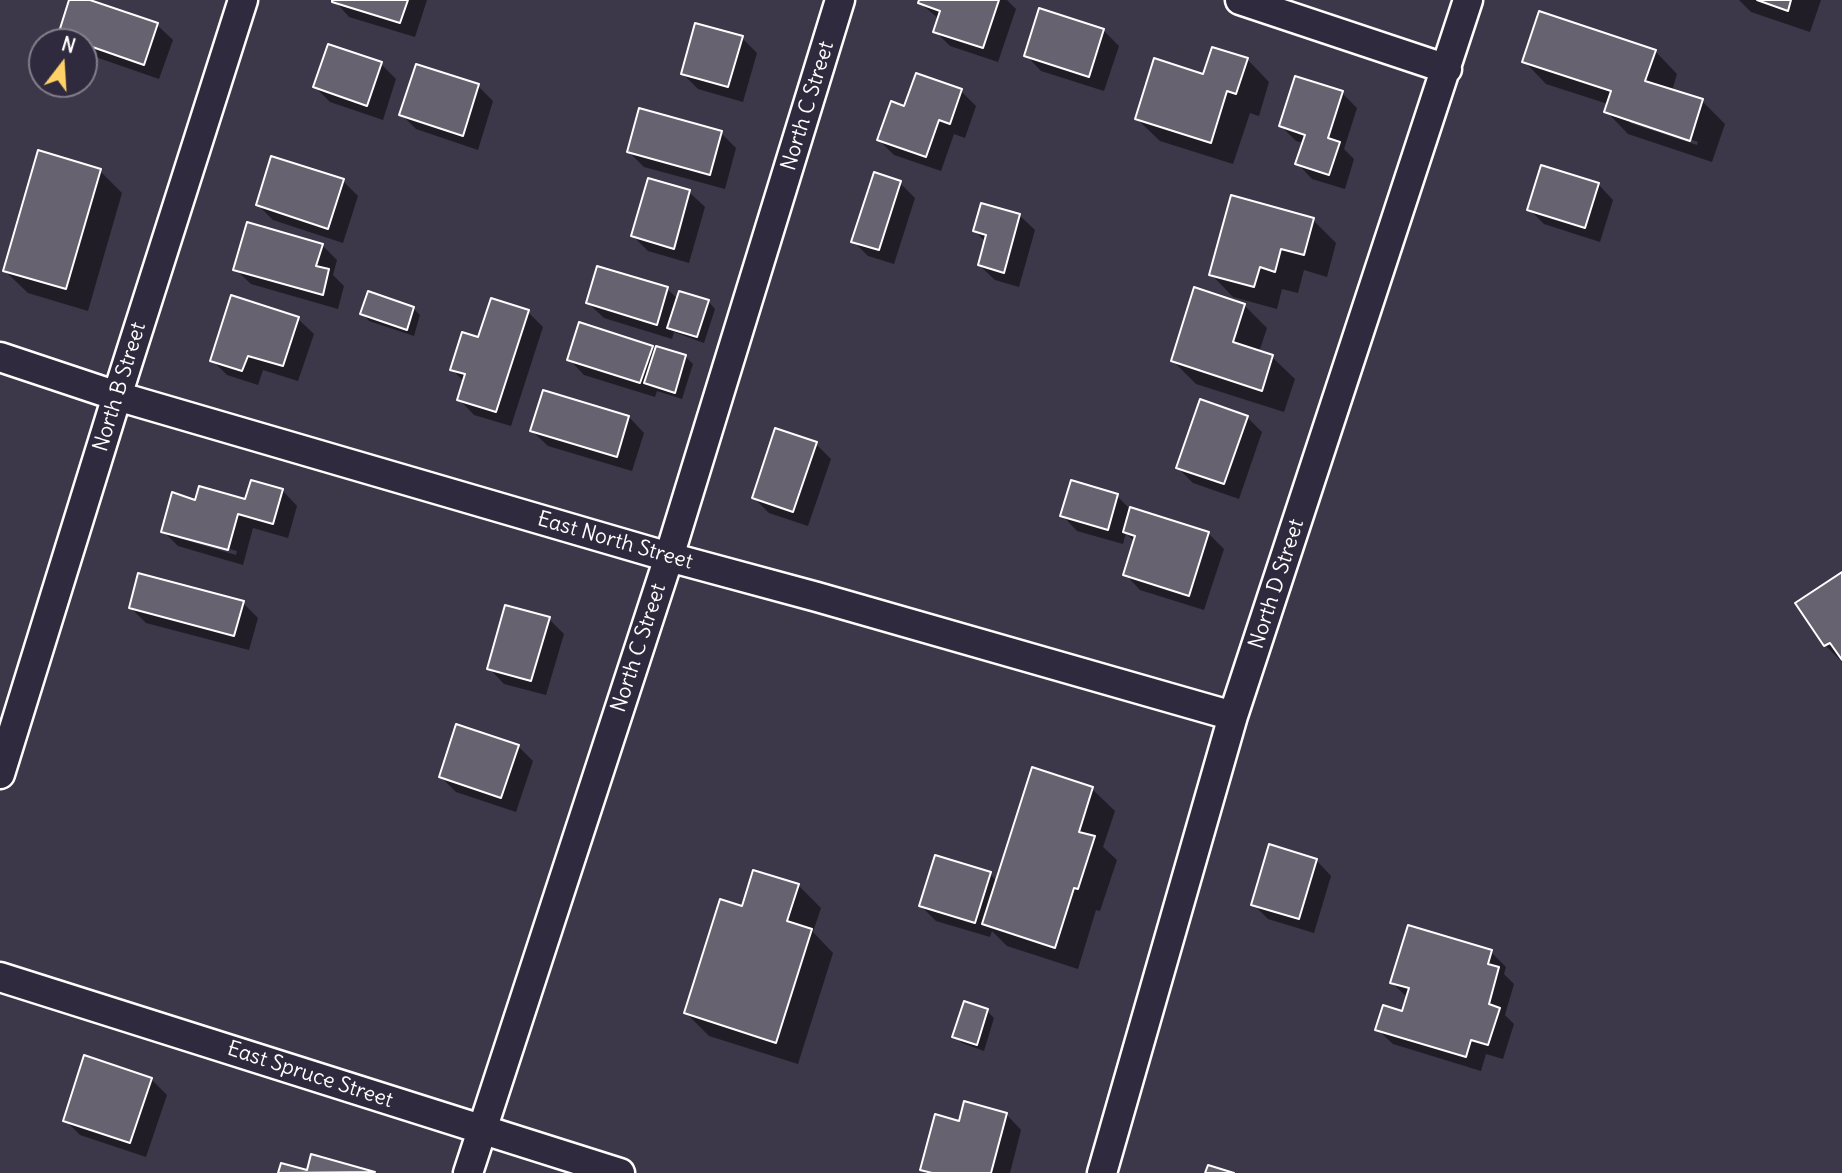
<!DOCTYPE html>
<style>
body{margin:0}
#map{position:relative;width:1842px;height:1173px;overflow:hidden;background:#3c3749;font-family:Delius,sans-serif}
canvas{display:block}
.north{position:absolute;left:28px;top:28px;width:70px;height:70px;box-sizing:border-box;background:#2f2a3d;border:2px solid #827f8b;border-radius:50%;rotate:17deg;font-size:19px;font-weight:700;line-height:28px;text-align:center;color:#fff}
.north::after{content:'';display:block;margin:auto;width:24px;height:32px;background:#ffd166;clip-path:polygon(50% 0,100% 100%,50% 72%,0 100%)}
</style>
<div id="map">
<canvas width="1842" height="1173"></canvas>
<div class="north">N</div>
</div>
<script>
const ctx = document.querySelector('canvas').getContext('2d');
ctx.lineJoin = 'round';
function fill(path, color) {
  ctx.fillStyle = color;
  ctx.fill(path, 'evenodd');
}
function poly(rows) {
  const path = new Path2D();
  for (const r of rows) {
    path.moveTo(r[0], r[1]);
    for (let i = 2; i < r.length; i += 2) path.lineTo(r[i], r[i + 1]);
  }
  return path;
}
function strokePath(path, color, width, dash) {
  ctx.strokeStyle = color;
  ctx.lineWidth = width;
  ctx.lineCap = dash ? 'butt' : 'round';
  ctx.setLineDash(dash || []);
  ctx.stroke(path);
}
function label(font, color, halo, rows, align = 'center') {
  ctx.font = font + ' Delius,sans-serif';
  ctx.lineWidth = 5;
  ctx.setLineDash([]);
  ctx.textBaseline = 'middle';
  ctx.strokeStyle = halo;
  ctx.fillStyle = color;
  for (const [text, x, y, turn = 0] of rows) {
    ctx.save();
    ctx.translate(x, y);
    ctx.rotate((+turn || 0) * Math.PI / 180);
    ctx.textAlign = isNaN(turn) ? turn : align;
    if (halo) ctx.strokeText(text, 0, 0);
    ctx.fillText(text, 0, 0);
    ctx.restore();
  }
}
fill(poly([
 [71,0,85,0,157,25,173,40,159,79,84,53,84,42,67,42,60,34],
 [334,0,427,0,415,37,349,17],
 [921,0,1007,0,1016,9,998,62,950,46,935,31,939,19,920,3],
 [1739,0,1821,0,1810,32,1751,12],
 [1040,11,1104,31,1119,46,1104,91,1041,71,1026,55],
 [742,38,757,53,743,102,698,89,683,74],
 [1655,51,1677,74,1672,91,1702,101,1725,124,1712,162,1628,134,1606,111,1608,104,1546,84,1524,61],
 [1630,119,1698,142,1697,145,1630,123],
 [1247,59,1269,82,1259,116,1250,113,1233,164,1160,141,1137,119,1205,76],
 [381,64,396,79,383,120,330,102,315,87],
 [478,86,493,101,478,150,416,129,401,114],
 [961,91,976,106,965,138,954,134,941,171,894,155,879,140,905,108],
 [1342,93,1357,108,1344,149,1354,159,1345,189,1312,179,1297,163,1304,143,1296,141,1281,126],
 [721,133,736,148,725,189,644,167,629,152],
 [100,171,122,193,88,311,28,293,5,271],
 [343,181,358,196,343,243,273,220,258,205],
 [900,183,915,198,894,264,868,256,853,241],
 [1598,184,1613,200,1600,242,1544,224,1529,209],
 [689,192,705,207,689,263,648,251,633,236],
 [1019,215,1035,230,1019,287,995,280,979,265,986,242,975,231],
 [1313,220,1336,243,1327,277,1304,270,1298,293,1282,289,1277,309,1233,297,1211,274],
 [322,245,337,260,333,275,344,286,338,309,251,284,235,269],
 [667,289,678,299,708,301,715,309,704,343,674,332,672,339,604,318,588,303],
 [1244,305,1267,328,1259,352,1272,357,1295,379,1284,412,1196,384,1173,361],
 [413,308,420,315,414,336,369,321,362,313],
 [528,312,543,327,511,426,474,415,459,399,464,382,452,369,480,339],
 [298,319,314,334,298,381,263,370,258,385,227,375,212,360],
 [652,347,656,351,657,348,686,357,693,364,682,399,657,391,655,397,584,375,569,359],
 [629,417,644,433,632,471,548,446,532,431],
 [1247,417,1262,432,1239,499,1193,483,1178,468],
 [816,444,831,459,808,526,769,513,754,498],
 [282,490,297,506,288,538,253,528,243,565,178,546,163,531,197,502,246,501],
 [178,535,237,551,236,555,178,538],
 [1117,496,1130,509,1209,534,1224,549,1204,610,1140,590,1125,574,1135,542,1126,533,1123,544,1077,531,1062,515],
 [1842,575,1842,662,1825,645],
 [243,603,258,618,249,650,146,623,131,608],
 [549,619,564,634,546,695,504,684,489,668],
 [518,746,533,761,516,812,456,792,441,777],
 [1092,789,1115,811,1103,847,1117,860,1100,911,1096,910,1078,969,1007,946,992,931,990,937,936,921,921,906,990,874,998,882],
 [1316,860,1331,876,1314,933,1268,919,1253,904],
 [798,885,821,908,813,932,833,953,798,1064,709,1036,686,1013,743,908],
 [1491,952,1506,967,1504,974,1514,984,1505,1015,1514,1024,1503,1059,1486,1054,1481,1071,1393,1044,1377,1029,1404,1013,1408,998,1392,983],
 [987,1011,994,1018,984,1051,962,1043,954,1036],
 [151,1079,167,1095,146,1157,80,1135,65,1120],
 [1006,1114,1021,1130,1010,1173,926,1173,922,1170,960,1123],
 [312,1157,371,1173,280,1173,283,1165,308,1172]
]), '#0007');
const building = poly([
 [69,0,90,0,158,23,144,65,58,35,69,0],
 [332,0,408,0,400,23,332,2,332,0],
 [919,0,999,0,983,48,933,32,940,11,918,3,919,0],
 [1757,0,1791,0,1788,11,1757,0],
 [1039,8,1104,29,1089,77,1024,56,1039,8],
 [1539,11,1656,50,1645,81,1703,99,1690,141,1604,112,1611,91,1522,62,1539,11],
 [695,23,743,36,728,87,681,74,695,23],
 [328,44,382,62,367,106,313,87,328,44],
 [1212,47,1248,58,1236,94,1227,91,1211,143,1135,119,1154,58,1203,74,1212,47],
 [416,64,479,84,463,136,399,115,416,64],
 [916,73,962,89,950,124,939,120,926,157,877,140,891,101,904,106,916,73],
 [1295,76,1343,91,1328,138,1340,142,1329,175,1295,164,1305,135,1279,126,1295,76],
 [639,108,722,131,710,175,627,152,639,108],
 [38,150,101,169,66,289,3,271,38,150],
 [271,156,344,179,328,229,256,205,271,156],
 [1541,165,1599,183,1585,228,1527,210,1541,165],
 [874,172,901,181,879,250,851,242,874,172],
 [648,178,690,190,674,249,631,236,648,178],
 [1231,195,1314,218,1304,255,1281,249,1275,272,1260,267,1254,287,1209,275,1231,195],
 [981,203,1020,214,1004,273,978,265,986,235,973,231,981,203],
 [247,222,323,244,316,266,329,269,323,295,233,270,247,222],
 [597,266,668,287,657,325,586,303,597,266],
 [1194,287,1245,304,1233,342,1273,355,1262,391,1171,361,1194,287],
 [368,291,414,307,407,330,360,314,368,291],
 [679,291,709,300,697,337,667,328,679,291],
 [231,295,299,317,283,366,248,356,242,371,210,361,231,295],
 [491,298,529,310,496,412,457,400,465,374,450,370,462,332,478,337,491,298],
 [579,322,653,346,640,383,567,360,579,322],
 [656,346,686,355,675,393,644,383,656,346],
 [543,390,629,416,617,457,530,431,543,390],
 [1200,399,1248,416,1224,484,1176,468,1200,399],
 [775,428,817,442,793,512,752,498,775,428],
 [251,480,283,489,273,524,238,514,228,550,161,532,172,492,195,500,199,486,245,499,251,480],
 [1071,480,1118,494,1108,530,1060,516,1071,480],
 [1130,507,1209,532,1189,596,1123,575,1135,536,1123,532,1130,507],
 [1842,572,1842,660,1830,643,1824,646,1795,603,1842,572],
 [138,573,244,601,234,636,129,608,138,573],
 [505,605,550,617,531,681,487,669,505,605],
 [456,724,519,745,501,798,439,777,456,724],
 [1032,767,1093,787,1079,832,1095,836,1078,889,1074,888,1055,948,982,924,1032,767],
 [1269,844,1317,859,1299,919,1251,905,1269,844],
 [935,855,991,872,975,923,919,906,935,855],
 [753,870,799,884,787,921,812,929,776,1043,684,1013,720,899,742,906,753,870],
 [1408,925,1492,950,1488,964,1499,967,1489,1004,1500,1008,1488,1045,1471,1040,1466,1057,1375,1030,1383,1005,1402,1011,1409,988,1390,983,1408,925],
 [964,1001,988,1009,977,1045,952,1037,964,1001],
 [84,1055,152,1078,130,1143,63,1121,84,1055],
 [964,1101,1007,1113,991,1173,932,1173,920,1170,935,1114,959,1121,964,1101],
 [311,1154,375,1172,278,1173,281,1163,307,1170,311,1154],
 [1208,1165,1234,1173,1205,1173,1208,1165]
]);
fill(building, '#666270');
strokePath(building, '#fff', 2);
const street = poly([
 [1240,0,1447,69],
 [0,357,117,396,669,557,817,597,1233,716],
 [0,774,117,396,243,0],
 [0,977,620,1173],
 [468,1173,669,557,840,0],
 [1102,1173,1233,716,1468,0]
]);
strokePath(street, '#fff', 33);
strokePath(street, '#2f2a3d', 28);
label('21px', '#fff', '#2f2a3d', [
 ["North C Street",808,106,-73],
 ["North B Street",120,387,-73],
 ["East North Street",615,541,16],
 ["North D Street",1277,584,-72],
 ["North C Street",639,648,-72],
 ["East Spruce Street",310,1075,18]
]);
</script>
